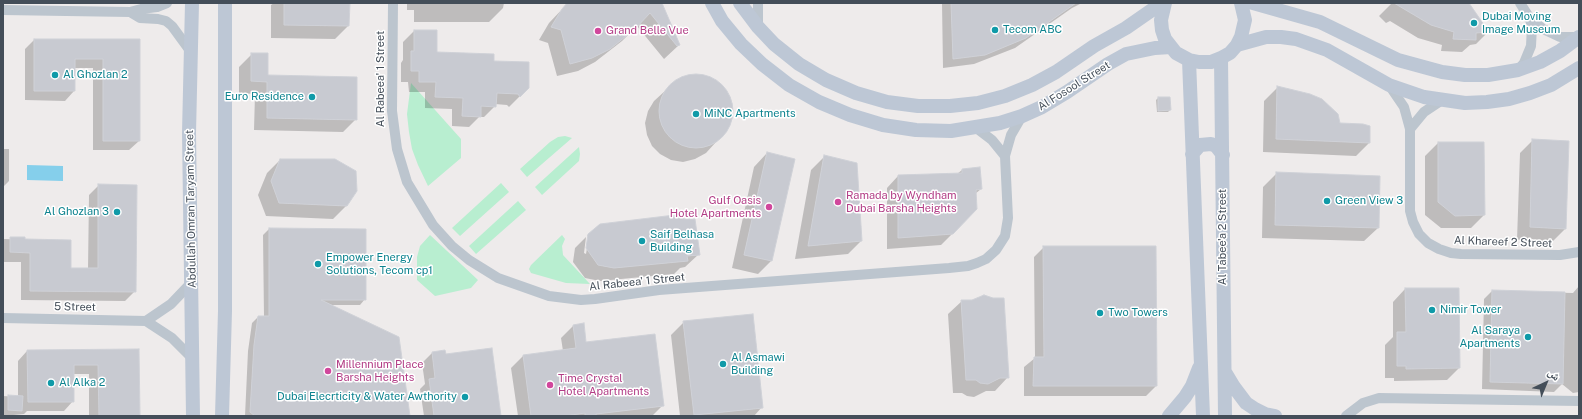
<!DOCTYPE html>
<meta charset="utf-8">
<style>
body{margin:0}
#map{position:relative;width:1582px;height:419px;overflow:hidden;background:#eeebeb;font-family:"Public Sans","Noto Naskh Arabic",sans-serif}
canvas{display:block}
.frame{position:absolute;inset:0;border:4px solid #444e59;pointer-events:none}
.north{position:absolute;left:1526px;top:363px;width:40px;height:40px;-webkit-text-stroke:3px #fff;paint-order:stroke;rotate:44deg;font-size:11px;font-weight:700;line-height:16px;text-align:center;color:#444e59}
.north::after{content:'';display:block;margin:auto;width:14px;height:18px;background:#444e59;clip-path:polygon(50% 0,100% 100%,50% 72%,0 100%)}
</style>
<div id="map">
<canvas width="1582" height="419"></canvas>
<div class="frame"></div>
<div class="north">ش</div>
</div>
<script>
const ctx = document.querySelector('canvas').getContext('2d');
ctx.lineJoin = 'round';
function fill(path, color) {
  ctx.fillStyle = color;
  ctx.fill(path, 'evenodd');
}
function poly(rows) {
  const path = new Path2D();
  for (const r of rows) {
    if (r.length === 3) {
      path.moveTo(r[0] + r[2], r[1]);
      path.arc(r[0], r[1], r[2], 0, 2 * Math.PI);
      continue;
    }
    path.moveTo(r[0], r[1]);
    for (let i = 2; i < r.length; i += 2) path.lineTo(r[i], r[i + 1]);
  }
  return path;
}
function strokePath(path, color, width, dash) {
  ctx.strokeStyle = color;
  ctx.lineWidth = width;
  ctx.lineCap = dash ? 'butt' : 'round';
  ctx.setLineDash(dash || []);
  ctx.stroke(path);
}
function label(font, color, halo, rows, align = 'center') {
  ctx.font = font + ' "Public Sans",sans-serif';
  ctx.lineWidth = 3;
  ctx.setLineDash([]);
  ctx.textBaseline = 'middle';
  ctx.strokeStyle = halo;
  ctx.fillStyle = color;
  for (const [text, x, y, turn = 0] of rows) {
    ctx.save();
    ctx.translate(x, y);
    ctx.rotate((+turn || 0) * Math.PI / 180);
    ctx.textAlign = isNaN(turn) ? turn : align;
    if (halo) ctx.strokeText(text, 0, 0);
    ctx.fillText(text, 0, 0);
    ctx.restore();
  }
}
fill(poly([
 [411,83,461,139,461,158,428,186,418,165,412,149,409,132,407,114],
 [565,136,572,138,527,177,520,169,550,142,558,137],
 [579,147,580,154,579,161,542,195,535,187],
 [501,183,509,192,460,236,452,228],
 [518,201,526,210,476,254,469,246],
 [430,235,478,280,471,288,435,296,417,280,417,257,420,246],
 [562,235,565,239,562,246,563,255,590,284,566,283,531,273,529,269,531,265]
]), '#b8eed0');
fill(poly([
 [27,165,63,166,63,181,27,180]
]), '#85cfeb');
fill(poly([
 [274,3,349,3,348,26,335,39,271,38,271,5],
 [407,3,504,3,503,8,489,22,414,22,414,10,407,10],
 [568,3,660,3,679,45,664,59,637,26,622,41,595,62,578,71,557,76,548,43,539,40,549,23],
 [942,3,1082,3,1072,8,1015,48,974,64,943,68],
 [1392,3,1468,3,1488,32,1476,44,1470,45,1462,52,1441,51,1442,45,1418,38,1390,21,1386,23,1379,16],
 [414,31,436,53,493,62,528,88,509,107,507,105,495,104,495,106,484,117,479,117,469,127,452,126,452,109,425,108,425,92,409,92,408,82,401,82,401,63,403,60,403,42],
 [34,40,139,40,139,141,129,150,93,150,93,68,74,68,74,91,65,101,25,100,25,49],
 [252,54,267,76,356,119,343,132,254,130,255,94,239,93,239,67],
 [688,75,700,75,711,78,721,85,728,95,732,106,732,119,727,130,706,153,695,159,683,162,671,160,660,154,652,146,647,135,645,123,648,111,654,101,677,80],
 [1278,87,1339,124,1369,143,1356,156,1263,152,1264,101],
 [1158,98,1169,98,1170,110,1168,112,1157,112,1156,100],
 [1533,140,1565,229,1552,242,1517,240,1520,153],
 [1438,143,1483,143,1484,215,1471,228,1441,228,1425,215,1425,156],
 [3,149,9,149,9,181,3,187],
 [767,153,771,261,758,274,732,268,754,167],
 [825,156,861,241,848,254,795,259,811,170],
 [280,160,347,205,333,219,266,216,258,195,267,173],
 [962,170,981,189,975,194,953,233,941,245,887,249,887,188,898,176,957,174],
 [1277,173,1379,177,1378,228,1364,241,1262,238,1263,187],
 [99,185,135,291,125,301,21,300,21,262,3,262,3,239,70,241,70,269,88,269,89,195],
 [600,224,699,254,685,267,680,268,674,274,600,281,585,278,573,262,575,248,586,237,584,253,586,254,589,236,587,236],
 [269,229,365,299,360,305,330,305,409,416,245,416,248,351,252,323,258,317,264,317,263,235],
 [1044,247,1156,386,1146,396,1024,396,1024,367,1035,358,1034,257],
 [1579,286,1579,392,1573,393,1562,384,1554,392,1482,389,1484,299,1492,291,1573,293],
 [1405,289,1459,368,1447,380,1394,381,1394,378,1385,378,1385,345,1393,337,1393,302],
 [962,301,1008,377,995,391,986,391,974,397,967,396,962,393,953,393,948,314],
 [684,322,762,407,754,416,680,416,671,335],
 [583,324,585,343,663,405,652,416,518,416,511,368,523,356,563,351,561,338,573,326],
 [138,350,139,416,89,416,89,374,73,374,73,401,64,411,27,411,24,414,3,416,3,396,18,397,18,361,27,351],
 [432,353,445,355,500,416,424,416,420,389,425,384,422,363]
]), '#0003');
const building = poly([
 [284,3,350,3,349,26,284,25,284,3],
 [567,3,662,3,680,45,677,46,650,13,636,28,610,49,592,58,570,64,561,30,551,27,562,9,567,3],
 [951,3,1076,3,1026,38,985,55,953,59,951,3],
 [1394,3,1469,3,1489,32,1476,33,1476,40,1453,39,1454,32,1431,25,1394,3],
 [414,30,437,30,437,52,494,54,494,61,529,62,529,88,520,97,518,94,497,93,496,107,481,106,481,117,462,116,463,98,435,97,436,82,419,82,419,71,411,71,411,51,414,51,414,30],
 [34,39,140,39,140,141,103,141,103,59,75,59,75,91,34,91,34,39],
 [251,53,268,53,268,75,357,77,357,120,267,118,267,82,251,81,251,53],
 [696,111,37],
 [1277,86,1310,94,1322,99,1338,114,1340,123,1363,124,1370,126,1370,143,1276,139,1277,86],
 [1158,97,1170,97,1171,110,1158,111,1158,97],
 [1532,139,1569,141,1566,229,1530,227,1532,139],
 [1438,142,1484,142,1485,215,1455,216,1438,202,1438,142],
 [767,152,795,159,772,261,744,255,767,152],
 [824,155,857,163,862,241,808,246,824,155],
 [280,159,335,159,356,171,357,191,347,206,279,203,271,181,280,159],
 [980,167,982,189,976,190,977,209,953,234,898,238,898,175,962,173,962,169,980,167],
 [1276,172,1380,176,1379,228,1275,225,1276,172],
 [98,184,137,185,136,292,30,291,30,253,10,252,10,237,25,237,25,239,71,240,71,268,98,268,98,184],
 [683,214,684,219,695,219,700,255,687,256,688,261,614,268,598,265,586,248,588,234,600,224,683,214],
 [269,228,366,229,366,300,321,300,399,337,410,416,255,416,250,412,254,345,258,316,269,316,269,228],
 [1043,246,1156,246,1157,386,1033,386,1034,357,1044,357,1043,246],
 [1405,288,1459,288,1460,368,1406,369,1406,366,1397,366,1397,332,1406,332,1405,288],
 [1492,290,1565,292,1563,384,1490,382,1492,290],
 [984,295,993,298,1004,298,1009,378,1000,378,988,384,980,383,976,380,966,380,961,300,972,300,984,295],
 [753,314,763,408,694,415,683,321,753,314],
 [584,323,586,342,655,334,664,406,596,414,596,416,585,416,585,413,565,416,531,416,523,355,576,348,573,325,584,323],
 [492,348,501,416,434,416,429,379,435,378,432,352,445,350,446,354,492,348],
 [139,349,140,416,99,416,98,365,74,365,74,402,28,402,27,350,139,349],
 [8,395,23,396,22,411,8,410,8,395]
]);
fill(building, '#c8cad1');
strokePath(building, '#cfd1d7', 1);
strokePath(poly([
 [393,3,392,111,397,149,407,182,433,225,452,246,469,260,498,278,549,296,581,300,595,299,659,290,949,268,968,266,977,263,986,259,996,250,1005,236,1008,218,1005,156,1011,135,1022,116],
 [1520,3,1529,17,1543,29,1560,37,1579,37],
 [3,10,130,12,141,9,157,7,167,3],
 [130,12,140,18,158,19,166,21,172,26,191,52],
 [758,27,758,3],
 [1518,70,1524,63,1531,46,1532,26,1529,17],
 [1389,85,1404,107,1410,129,1410,211,1413,222,1419,234,1428,243,1439,249,1451,253,1461,254,1560,255,1579,252],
 [975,127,992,140,1005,156],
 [1410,129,1424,112,1442,100],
 [3,318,146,321,172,338,193,359],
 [146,321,171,304,192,282],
 [1346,416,1363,403,1379,398,1579,401]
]), '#bcc5ce', 10);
strokePath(poly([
 [192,3,189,133,193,416],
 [712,3,722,21,741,44,762,64,789,85,819,102,850,115,883,125,916,130,951,131,1000,123,1022,116,1042,107,1067,92,1108,64,1126,54,1155,48,1171,47],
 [740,3,758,27,774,44,799,64,826,80,856,93,887,102,918,106,950,106,978,103,1005,96,1032,85,1056,72,1094,46,1126,28,1162,3],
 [1165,3,1161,20,1162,30,1165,39,1176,53,1189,60,1199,62,1211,62,1221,58,1230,53,1237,45,1241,37,1245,20,1241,3],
 [1253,3,1320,22,1398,60,1442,72,1465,75,1488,75,1518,70,1540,62,1560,51,1579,37],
 [1237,45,1266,37,1281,37,1296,39,1327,50,1389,85,1424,97,1465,103,1487,102,1509,99,1530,93,1551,85,1579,68],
 [1221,58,1225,416],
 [1189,60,1203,416],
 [1192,154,1200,145,1211,144,1216,146,1223,155],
 [1225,372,1234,387,1246,403,1255,409,1265,414,1275,416],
 [222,416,225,311,225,3],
 [1169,416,1185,397,1192,386,1199,368]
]), '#bdc7d5', 14);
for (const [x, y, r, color] of [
 [1474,23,4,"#0f9aa8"],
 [995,30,4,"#0f9aa8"],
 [598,31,4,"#d1479c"],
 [55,75,4,"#0f9aa8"],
 [312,97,4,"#0f9aa8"],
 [696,114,4,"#0f9aa8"],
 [1327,201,4,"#0f9aa8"],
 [838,202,4,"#d1479c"],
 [769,207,4,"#d1479c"],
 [117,212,4,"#0f9aa8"],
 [642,241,4,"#0f9aa8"],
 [318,264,4,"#0f9aa8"],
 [1432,310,4,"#0f9aa8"],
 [1100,313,4,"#0f9aa8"],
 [1528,337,4,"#0f9aa8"],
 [723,364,4,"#0f9aa8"],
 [328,371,4,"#d1479c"],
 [51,383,4,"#0f9aa8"],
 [550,385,4,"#d1479c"],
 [465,397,4,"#0f9aa8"]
]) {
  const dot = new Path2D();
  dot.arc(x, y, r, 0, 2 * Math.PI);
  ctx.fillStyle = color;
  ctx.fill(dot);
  strokePath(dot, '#fff', 1.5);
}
label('11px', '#0d838f', '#fff', [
 ["Dubai Moving",1482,17],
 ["Image Museum",1482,30],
 ["Tecom ABC",1003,30],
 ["Al Ghozlan 2",63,75],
 ["Euro Residence",304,97,"right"],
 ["MiNC Apartments",704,114],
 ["Green View 3",1335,201],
 ["Al Ghozlan 3",109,212,"right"],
 ["Saif Belhasa",650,235],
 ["Building",650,248],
 ["Empower Energy",326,258],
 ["Solutions, Tecom cp1",326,271],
 ["Nimir Tower",1440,310],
 ["Two Towers",1108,313],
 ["Al Saraya",1520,331,"right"],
 ["Apartments",1520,344,"right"],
 ["Al Asmawi",731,358],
 ["Building",731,371],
 ["Al Alka 2",59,383],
 ["Dubai Elecrticity & Water Awthority",457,397,"right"]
], 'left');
label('11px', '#b23c85', '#fff', [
 ["Grand Belle Vue",606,31],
 ["Ramada by Wyndham",846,196],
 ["Dubai Barsha Heights",846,209],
 ["Gulf Oasis",761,201,"right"],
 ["Hotel Apartments",761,214,"right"],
 ["Millennium Place",336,365],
 ["Barsha Heights",336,378],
 ["Time Crystal",558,379],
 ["Hotel Apartments",558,392]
], 'left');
label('11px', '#444e59', '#fff', [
 ["Al Rabeea' 1 Street",381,79,-90],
 ["Al Fosool Street",1074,86,-32],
 ["Abdullah Omran Taryam Street",191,209,-91],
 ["Al Tabee'a 2 Street",1223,237,-90],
 ["Al Khareef 2 Street",1503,242,2],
 ["Al Rabeea' 1 Street",637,282,-6],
 ["5 Street",75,307,1]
]);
</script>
